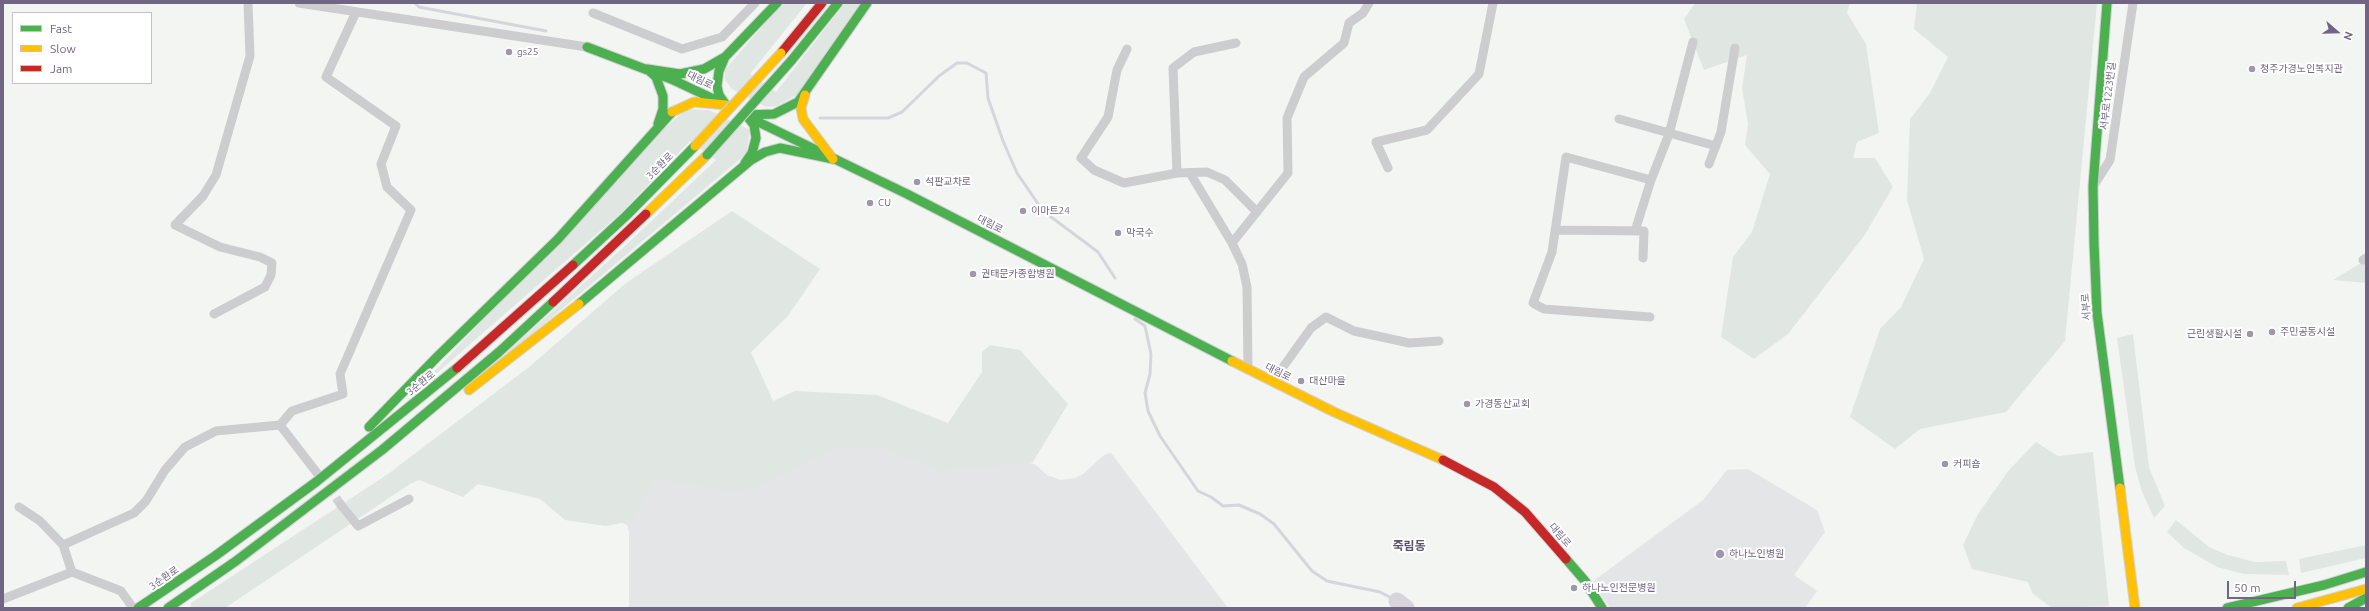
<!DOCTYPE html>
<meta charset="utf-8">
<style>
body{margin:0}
#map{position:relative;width:2369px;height:611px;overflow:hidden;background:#f3f5f3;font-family:Ubuntu,sans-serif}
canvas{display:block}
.frame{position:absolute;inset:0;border:4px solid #706583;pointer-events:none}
.legend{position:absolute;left:12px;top:12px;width:140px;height:72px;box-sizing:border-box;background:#fff;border:1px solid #c6c1cd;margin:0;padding:5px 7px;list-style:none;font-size:12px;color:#706583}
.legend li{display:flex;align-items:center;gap:8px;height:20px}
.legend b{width:20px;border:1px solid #c6c1cd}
.north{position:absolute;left:2317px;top:12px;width:40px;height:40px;-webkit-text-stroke:3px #fff;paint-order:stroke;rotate:110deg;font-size:11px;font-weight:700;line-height:16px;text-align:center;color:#706583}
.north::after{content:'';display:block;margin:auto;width:14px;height:18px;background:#706583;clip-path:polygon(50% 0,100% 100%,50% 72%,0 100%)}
.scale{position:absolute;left:2227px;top:581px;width:69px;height:18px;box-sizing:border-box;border:2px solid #706583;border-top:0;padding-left:5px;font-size:12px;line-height:14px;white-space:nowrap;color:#706583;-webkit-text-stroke:3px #fff;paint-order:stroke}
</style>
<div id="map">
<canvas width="2369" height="611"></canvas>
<div class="frame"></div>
<ul class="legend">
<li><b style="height:5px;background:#4caf50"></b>Fast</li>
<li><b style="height:5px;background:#ffc107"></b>Slow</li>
<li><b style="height:5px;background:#c62828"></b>Jam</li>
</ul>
<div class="north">N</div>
<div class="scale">50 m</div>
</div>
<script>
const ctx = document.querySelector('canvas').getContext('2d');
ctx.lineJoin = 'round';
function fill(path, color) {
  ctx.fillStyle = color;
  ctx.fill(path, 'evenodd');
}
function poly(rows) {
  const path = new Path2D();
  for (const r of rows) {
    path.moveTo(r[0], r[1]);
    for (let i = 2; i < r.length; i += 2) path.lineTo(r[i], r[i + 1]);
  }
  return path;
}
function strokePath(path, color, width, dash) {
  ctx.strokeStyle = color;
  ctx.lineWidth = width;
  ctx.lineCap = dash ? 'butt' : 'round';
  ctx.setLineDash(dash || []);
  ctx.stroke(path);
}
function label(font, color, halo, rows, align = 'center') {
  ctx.font = font + ' Ubuntu,"Noto Sans KR",sans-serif';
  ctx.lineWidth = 4;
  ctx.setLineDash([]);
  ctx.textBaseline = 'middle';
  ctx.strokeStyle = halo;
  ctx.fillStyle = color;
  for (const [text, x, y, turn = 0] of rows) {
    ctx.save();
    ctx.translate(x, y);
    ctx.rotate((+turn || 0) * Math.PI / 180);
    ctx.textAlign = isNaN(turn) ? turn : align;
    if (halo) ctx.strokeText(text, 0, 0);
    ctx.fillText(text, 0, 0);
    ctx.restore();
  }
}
fill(poly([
 [853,412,1020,458,1036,465,1047,475,1061,480,1075,478,1083,474,1104,455,1111,453,1228,608,629,608,629,532,627,525,618,521,601,423],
 [1748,469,1817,510,1825,532,1794,575,1817,591,1805,608,1610,608,1592,582,1703,500,1727,470]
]), '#e4e5e6');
fill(poly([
 [782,3,807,3,750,74,776,92,845,3,862,3,801,92,777,106,766,107,732,89,725,80,725,70],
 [1695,3,1850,3,1847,13,1866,44,1879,133,1857,142,1853,158,1875,158,1893,187,1864,236,1788,334,1754,359,1721,337,1733,257,1752,232,1770,174,1745,145,1748,124,1742,88,1747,55,1704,70,1684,19],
 [1917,3,2097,3,2065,341,2006,412,1920,429,1895,449,1850,417,1880,329,1901,307,1924,259,1907,200,1910,119,1930,93,1948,57,1914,29],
 [687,109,709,110,748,129,750,131,746,154,454,400,627,244,716,160,690,141,623,211,414,393,659,133],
 [732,211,820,269,788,316,751,352,773,401,795,391,877,395,948,423,982,372,982,352,990,345,1020,350,1068,404,1033,462,940,471,883,448,835,449,755,487,737,492,655,479,632,521,606,526,565,520,540,499,478,484,463,497,419,480,410,484,225,608,191,608,191,603,388,474,529,367,626,283],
 [2366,260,2366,283,2333,280],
 [2133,334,2149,467,2165,506,2154,518,2142,492,2135,467,2117,338],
 [2036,442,2058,456,2093,452,2109,606,2052,608,2032,593,2028,582,1972,569,1963,545,1978,514,2009,470],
 [2176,520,2209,547,2228,555,2255,562,2286,561,2289,575,2244,574,2217,567,2184,548,2167,532],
 [2366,545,2366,558,2301,573,2299,559]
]), '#e0e7e3');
strokePath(poly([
 [415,3,419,7,546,31],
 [820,118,888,118,902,112,939,76,957,63,967,63,986,73,988,98,1003,141,1017,173,1043,211,1098,252,1115,278],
 [1135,319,1145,326,1151,354,1150,374,1145,393,1148,411,1160,436,1198,491,1211,497,1223,506,1239,505,1260,514,1274,524,1312,571,1327,581,1380,592,1397,601]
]), '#d6d5dc', 3);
strokePath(poly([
 [1397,601,1406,608]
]), '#d6d5dc', 17);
strokePath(poly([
 [328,487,341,505]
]), '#d2d1d7', 9, [9, 4.5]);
const fast = poly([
 [2107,3,2093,186,2094,243,2097,313,2120,488],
 [587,47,671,79,720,102],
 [725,57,719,71,717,86,719,95,726,105],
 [791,61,838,3],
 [647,69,680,74,704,69,725,57,777,3],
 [647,69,656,77,663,96,663,109,658,124],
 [746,115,774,114,798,102,867,3],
 [746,116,907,194,1232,361],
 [745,163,752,153,756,138,754,125,746,115],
 [573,265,626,216,695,146],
 [579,304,751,160,765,152,780,148,833,159],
 [369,427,437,357,558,239,672,112],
 [1566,559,1585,581,1602,608],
 [138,608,215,556,316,482,457,368],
 [168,608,236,561,382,450,499,352,553,302],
 [2227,608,2324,585,2366,572],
 [2348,608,2366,598]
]);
const slow = poly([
 [805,95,801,108,803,119,833,159],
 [672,112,694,102,726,105],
 [646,214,707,155],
 [1232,361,1334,412,1443,460],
 [469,390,579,304],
 [2120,488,2135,608],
 [2297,608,2366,589]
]);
const jam = poly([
 [781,53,822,3],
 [553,302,646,214],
 [457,368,573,265],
 [1443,460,1494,487,1525,512,1566,559]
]);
strokePath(fast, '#d1d1d2', 11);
strokePath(slow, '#d1d1d2', 11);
strokePath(jam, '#d1d1d2', 11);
strokePath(poly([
 [299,3,587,47],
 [593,13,682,49,722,37,755,3],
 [1127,49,1117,70,1108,117,1081,158,1094,170,1124,183,1177,173,1207,172,1225,180,1257,212],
 [1619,119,1716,146],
 [1709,164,1721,132,1735,48],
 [1388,168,1376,142,1427,130,1479,74,1493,3],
 [1177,173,1173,68,1194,52,1236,43],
 [1190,173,1232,243],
 [2094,185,2110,160,2133,3],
 [1555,230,1644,231,1643,258],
 [1635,231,1651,180],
 [2363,260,2366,258],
 [214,314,265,287,271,275,272,263,260,257,220,247,175,225,203,196,216,175,250,56,248,3],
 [1650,317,1544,309,1533,303,1552,252,1566,157,1651,180,1669,134,1693,42],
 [1248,369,1247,287,1242,264,1232,243,1288,173,1287,118,1304,77,1344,43,1349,23,1363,13,1369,3],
 [1273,381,1311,328,1326,317,1354,331,1391,339,1409,343,1439,341],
 [280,425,317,473],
 [341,505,358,526,409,499],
 [19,507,40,521,63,545,134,513,146,501,165,470,185,447,216,431,280,425,292,411,343,394,340,374,411,210,387,187,381,164,396,126,326,77,356,12],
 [63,545,72,572],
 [3,599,72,572,121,591,133,608]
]), '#cdccce', 9);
strokePath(fast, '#4caf50', 9);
strokePath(slow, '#ffc107', 9);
strokePath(jam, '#c62828', 9);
const fastBridge = poly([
 [707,155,791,61]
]);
const slowBridge = poly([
 [695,146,781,53]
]);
strokePath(fastBridge, '#d1d1d2', 11, []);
strokePath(slowBridge, '#d1d1d2', 11, []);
strokePath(fastBridge, '#4caf50', 9);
strokePath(slowBridge, '#ffc107', 9);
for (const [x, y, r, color] of [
 [509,52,4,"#9e97aa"],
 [2252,69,4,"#9e97aa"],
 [917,182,4,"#9e97aa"],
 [870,203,4,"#9e97aa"],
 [1023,211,4,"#9e97aa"],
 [1118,233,4,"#9e97aa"],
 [973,274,4,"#9e97aa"],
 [2272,332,4,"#9e97aa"],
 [2250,334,4,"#9e97aa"],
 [1301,381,4,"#9e97aa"],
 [1467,404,4,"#9e97aa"],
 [1945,464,4,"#9e97aa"],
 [1720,554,5,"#9e97aa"],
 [1574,588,4,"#9e97aa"]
]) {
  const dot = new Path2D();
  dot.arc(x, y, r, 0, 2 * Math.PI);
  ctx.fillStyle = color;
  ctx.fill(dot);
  strokePath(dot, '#fff', 1.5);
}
label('10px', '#706583', '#fff', [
 ["gs25",517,52],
 ["청주가경노인복지관",2260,69],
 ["석판교차로",925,182],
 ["CU",878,203],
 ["이마트24",1031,211],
 ["막국수",1126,233],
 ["권태문카종합병원",981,274],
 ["주민공동시설",2280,332],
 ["근린생활시설",2242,334,"right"],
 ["대산마을",1309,381],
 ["가경동산교회",1475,404],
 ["커피숍",1953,464],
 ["하나노인병원",1729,554],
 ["하나노인전문병원",1582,588]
], 'left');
label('10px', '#706583', '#fff', [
 ["대림로",700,80,26],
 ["서부로1223번길",2108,96,-83],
 ["3순환로",660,166,-45],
 ["대림로",990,224,27],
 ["서부로",2086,307,-94],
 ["대림로",1278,372,26],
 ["3순환로",421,383,-39],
 ["대림로",1560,535,49],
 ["3순환로",164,578,-35]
]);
label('bold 12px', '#5b5368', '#fff', [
 ["죽림동",1409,546]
]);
</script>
